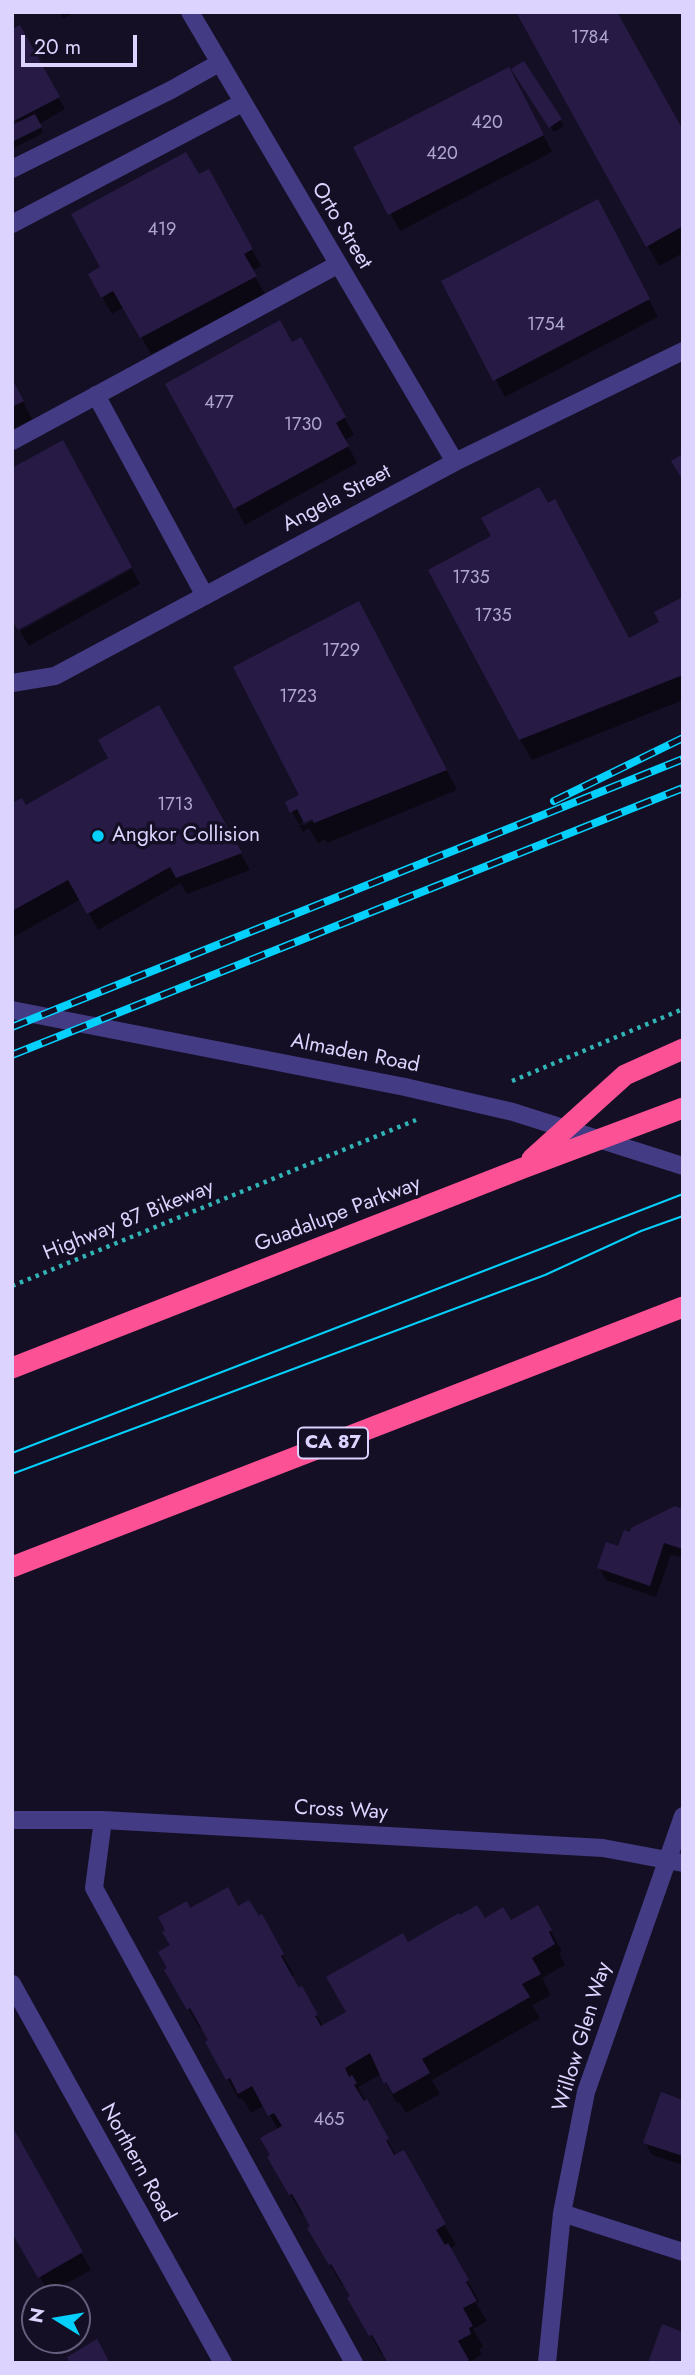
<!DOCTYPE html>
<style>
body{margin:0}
#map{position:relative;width:695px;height:2375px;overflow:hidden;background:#150f25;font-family:Jost,sans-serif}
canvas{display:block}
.frame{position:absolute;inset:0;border:14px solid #dcd4fe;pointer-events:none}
.north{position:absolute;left:21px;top:2284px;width:70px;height:70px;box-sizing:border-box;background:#150f25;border:2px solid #655e7c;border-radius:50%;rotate:281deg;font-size:19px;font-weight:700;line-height:28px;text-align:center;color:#dcd4fe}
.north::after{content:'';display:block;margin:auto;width:24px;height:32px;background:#04d0fb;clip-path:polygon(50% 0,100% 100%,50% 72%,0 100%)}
.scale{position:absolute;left:21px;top:35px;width:116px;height:32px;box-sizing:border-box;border:4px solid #dcd4fe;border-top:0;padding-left:9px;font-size:21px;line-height:24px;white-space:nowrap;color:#dcd4fe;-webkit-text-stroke:5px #150f25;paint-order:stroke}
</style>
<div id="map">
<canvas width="695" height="2375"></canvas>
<div class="frame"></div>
<div class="north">N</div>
<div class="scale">20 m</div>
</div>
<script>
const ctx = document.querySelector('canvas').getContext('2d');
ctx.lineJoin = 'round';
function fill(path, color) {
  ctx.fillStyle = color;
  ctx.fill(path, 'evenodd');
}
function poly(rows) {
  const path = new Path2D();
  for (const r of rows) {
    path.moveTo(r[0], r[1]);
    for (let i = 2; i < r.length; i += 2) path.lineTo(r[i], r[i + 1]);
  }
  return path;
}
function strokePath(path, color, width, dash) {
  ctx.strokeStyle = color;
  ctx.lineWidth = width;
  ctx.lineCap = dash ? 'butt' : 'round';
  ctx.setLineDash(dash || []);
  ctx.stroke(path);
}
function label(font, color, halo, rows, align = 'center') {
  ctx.font = font + ' Jost,sans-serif';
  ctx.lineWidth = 7;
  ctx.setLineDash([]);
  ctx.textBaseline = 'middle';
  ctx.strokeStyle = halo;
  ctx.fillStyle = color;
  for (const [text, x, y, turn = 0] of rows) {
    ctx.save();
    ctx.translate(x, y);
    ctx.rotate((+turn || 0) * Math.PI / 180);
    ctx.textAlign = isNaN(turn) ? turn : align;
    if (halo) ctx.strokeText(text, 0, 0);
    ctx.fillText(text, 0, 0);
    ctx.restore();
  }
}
fill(poly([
 [60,12,75,12,63,19],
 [19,27,65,109,39,124,43,133,12,149,12,127,18,124,12,113],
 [523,63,564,126,554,132,516,76],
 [518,86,552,152,400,231,356,148],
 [683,133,683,253,659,266,648,246],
 [199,177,218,188,261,266,252,271,265,294,151,354,124,307,112,314,102,297,103,268],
 [607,218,658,317,505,397,444,282],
 [301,339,354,435,345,440,357,463,245,525,167,384,292,344],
 [12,380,32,419,12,429],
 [132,569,140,584,29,646,20,631],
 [683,599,683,700,532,760,520,739,629,640,661,623],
 [370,624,457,790,327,843,325,839,318,843,309,828,303,832,299,825,305,825,320,817,319,814,299,824,292,812,301,796],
 [159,708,250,870,187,894,181,883,98,930,81,899,12,938,12,805,26,807,111,759],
 [683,1511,683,1558,671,1554,656,1597,606,1580,599,1567,631,1534],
 [537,1907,562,1951,559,1953,565,1965,542,1978,551,1995,532,2005,540,2018,432,2080,440,2094,406,2113,399,2102,397,2103,381,2074,358,2087,396,2156,403,2152,456,2245,449,2249,479,2301,476,2303,487,2321,473,2329,483,2346,479,2349,482,2354,468,2363,390,2363,385,2354,382,2355,350,2299,353,2297,345,2283,342,2285,309,2228,312,2226,305,2213,302,2215,269,2157,278,2130,265,2105,251,2113,242,2098,239,2099,207,2043,210,2041,203,2028,200,2029,167,1971,172,1946,190,1910,238,1908,258,1919,261,1917,294,1975,291,1977,299,1990,301,1989,323,2026,348,2012,408,1944,484,1920,511,1922],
 [683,2102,683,2165,652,2155,645,2142],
 [12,2129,91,2270,49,2293,12,2229]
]), '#0007');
fill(poly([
 [516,12,617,12,683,130,683,226,646,247],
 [20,25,60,97,14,121,12,117,12,29],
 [524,61,562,119,549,128,511,69],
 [509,67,544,135,388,215,353,147],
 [35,114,42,127,12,142,12,125],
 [186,152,199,174,209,169,253,249,244,254,257,276,140,338,113,291,101,298,88,274,100,267,71,214],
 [598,199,650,299,493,381,441,281],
 [280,320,292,342,301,337,346,417,336,423,349,446,234,509,165,384],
 [12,379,24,401,12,407],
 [63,440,132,567,18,630,12,620,12,468],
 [683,454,683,481,671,461],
 [539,487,548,503,555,499,629,638,659,622,654,612,683,597,683,675,519,740,428,570,491,536,481,518],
 [359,601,447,770,314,823,312,819,304,823,297,809,290,813,285,802,299,795,233,667],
 [159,705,242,853,176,878,170,867,87,914,68,880,12,911,12,803,22,798,26,805,108,758,98,740],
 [675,1506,683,1509,683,1549,664,1543,650,1586,597,1568,606,1542,618,1546,624,1530,630,1532,631,1528],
 [228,1887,238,1906,249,1900,259,1916,262,1914,284,1954,281,1956,299,1988,302,1986,318,2015,315,2016,321,2026,346,2012,326,1977,403,1933,408,1942,459,1913,460,1915,477,1905,485,1918,503,1907,511,1920,538,1905,552,1930,549,1932,555,1944,532,1958,541,1974,522,1984,530,1997,422,2059,430,2073,393,2094,386,2082,384,2084,370,2053,345,2068,349,2077,352,2075,357,2083,354,2085,364,2101,367,2099,389,2139,386,2140,394,2155,404,2150,446,2224,436,2230,445,2245,448,2243,469,2280,466,2282,477,2301,463,2308,473,2326,469,2328,471,2334,458,2341,469,2360,465,2363,388,2363,372,2335,369,2336,347,2298,350,2296,331,2264,329,2265,307,2228,310,2226,292,2194,289,2195,267,2157,270,2155,260,2138,282,2126,274,2113,268,2116,252,2086,238,2094,230,2078,226,2080,205,2042,208,2040,190,2008,187,2010,164,1970,167,1968,158,1952,170,1945,162,1932,165,1930,158,1917,187,1901,190,1908],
 [661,2092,683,2100,683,2156,643,2143],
 [12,2126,83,2252,38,2278,12,2233],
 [662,2324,683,2332,683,2363,648,2363],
 [97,2339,110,2363,70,2363,67,2357]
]), '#271b46');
strokePath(poly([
 [512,1081,683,1009],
 [12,1286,416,1120]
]), '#31b4b6', 4.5, [3.5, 5]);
strokePath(poly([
 [190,12,455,462],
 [12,169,171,90,219,63],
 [12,224,242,103],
 [96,395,205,596],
 [12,441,337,265],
 [12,683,55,676,455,462,683,351],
 [12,1010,405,1087,513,1112,683,1166],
 [12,1820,103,1820,603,1848,683,1863],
 [103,1820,94,1888,354,2363],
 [12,1984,223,2363],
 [562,2213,683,2252],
 [547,2363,562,2213,586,2092,683,1816]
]), '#433b83', 18);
strokePath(poly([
 [532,1159,625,1075,683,1049],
 [12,1368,523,1168,683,1108],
 [12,1567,683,1307]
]), '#fd5196', 21);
strokePath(poly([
 [12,1453,683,1194],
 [12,1474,545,1275,641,1231,683,1216]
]), '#04d0fb', 2);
const rail = poly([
 [554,801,683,738],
 [12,1027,683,759],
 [12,1055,683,788]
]);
strokePath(rail, '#04d0fb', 8);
strokePath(rail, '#150f25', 5, [16]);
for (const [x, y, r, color] of [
 [98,836,7,"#04d0fb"]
]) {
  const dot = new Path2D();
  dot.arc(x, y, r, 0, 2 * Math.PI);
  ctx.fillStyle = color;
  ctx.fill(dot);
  strokePath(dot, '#150f25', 2.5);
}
label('18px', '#afa6d0', null, [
 ["1784",590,39],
 ["420",487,124],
 ["420",442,155],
 ["419",162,231],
 ["1754",546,326],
 ["477",219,404],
 ["1730",303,426],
 ["1735",471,579],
 ["1735",493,617],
 ["1729",341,652],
 ["1723",298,698],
 ["1713",175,806],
 ["465",329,2121]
]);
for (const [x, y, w] of [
 [333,1443,70]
]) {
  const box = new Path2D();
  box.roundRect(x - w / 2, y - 15.5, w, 31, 5);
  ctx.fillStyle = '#150f25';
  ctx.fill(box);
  strokePath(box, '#dcd4fe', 2);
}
label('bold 19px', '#dcd4fe', null, [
 ["CA 87",333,1443]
]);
label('21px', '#dcd4fe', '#150f25', [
 ["Orto Street",341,226,59],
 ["Angela Street",337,499,-28],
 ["Almaden Road",355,1054,11],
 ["Guadalupe Parkway",338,1215,-21],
 ["Highway 87 Bikeway",129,1221,-22],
 ["Cross Way",341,1811,3],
 ["Willow Glen Way",583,2037,-73],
 ["Northern Road",137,2163,61]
]);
label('21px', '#dcd4fe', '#150f25', [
 ["Angkor Collision",112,836]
], 'left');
</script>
